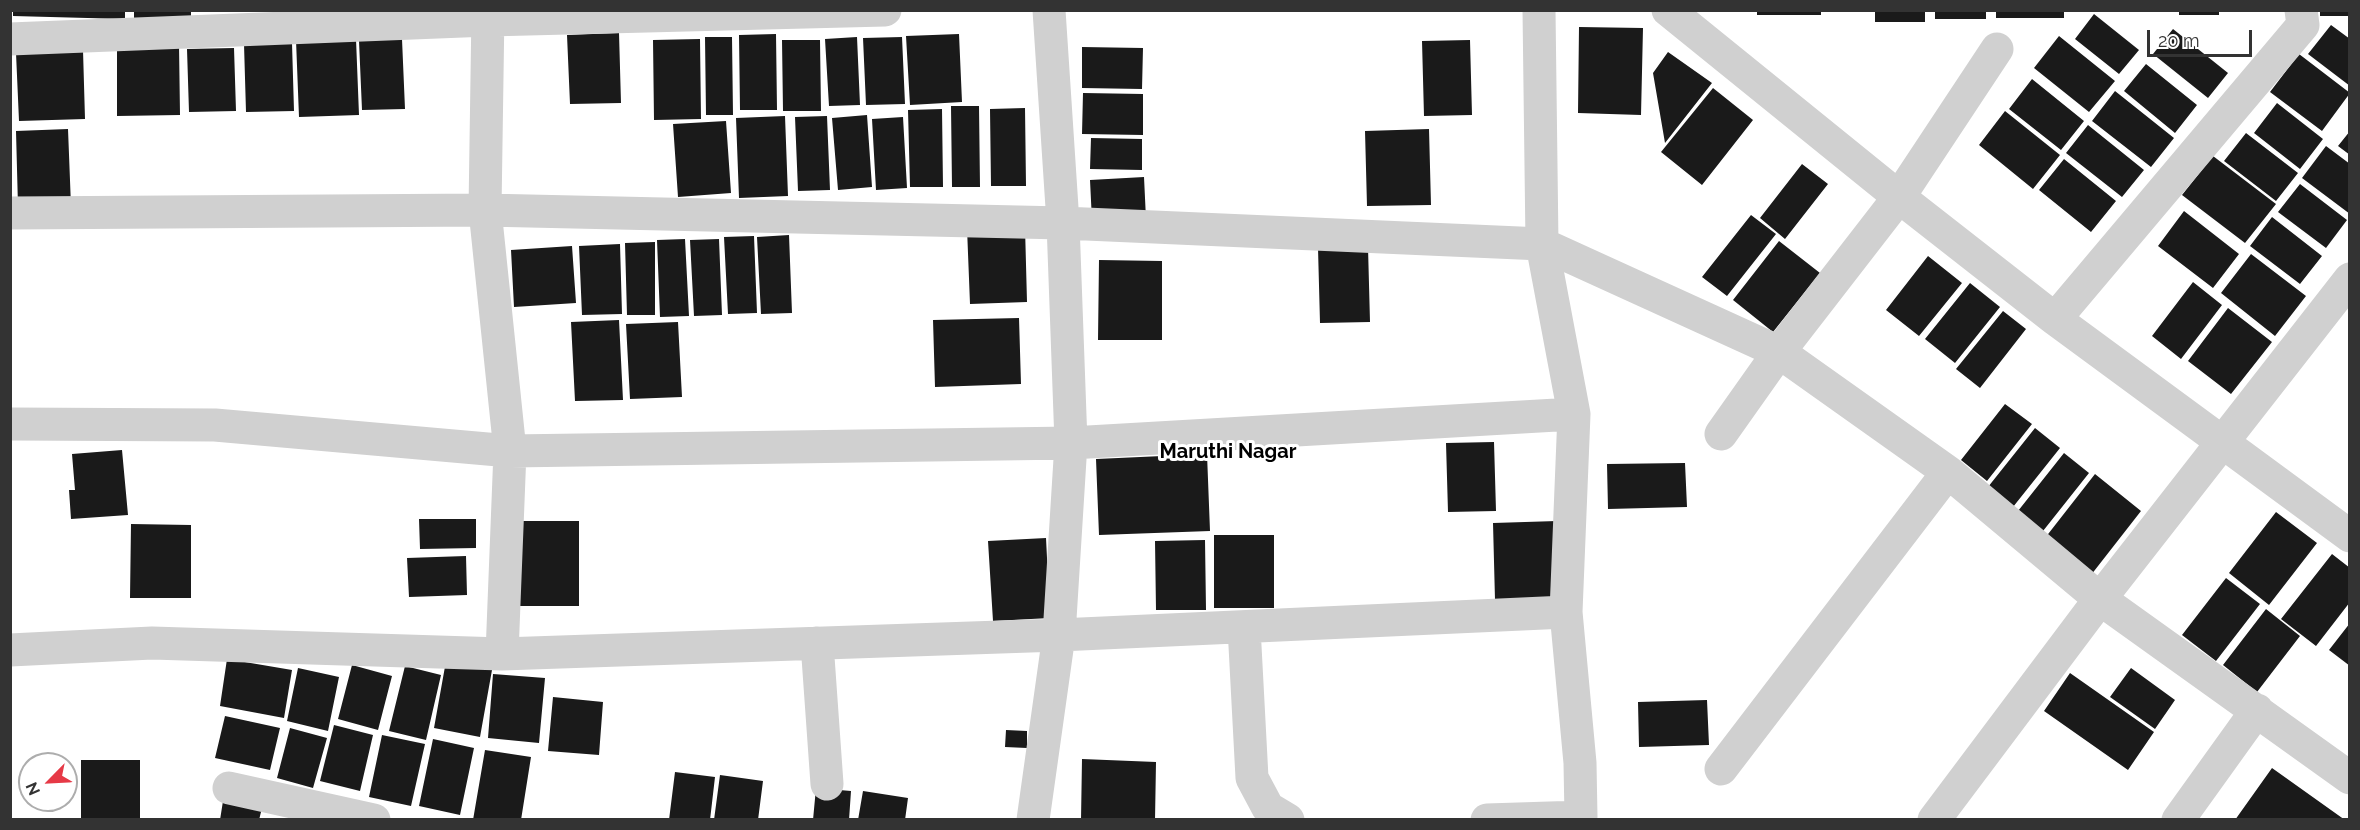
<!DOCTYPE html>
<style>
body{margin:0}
#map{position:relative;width:2360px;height:830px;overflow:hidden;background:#fff;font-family:Raleway,sans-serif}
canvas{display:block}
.frame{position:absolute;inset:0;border:12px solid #333;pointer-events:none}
.north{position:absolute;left:18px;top:752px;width:60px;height:60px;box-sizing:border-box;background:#fff;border:2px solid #adadad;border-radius:50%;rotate:246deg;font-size:16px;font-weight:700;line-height:24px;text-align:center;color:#333}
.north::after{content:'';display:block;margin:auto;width:21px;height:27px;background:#e63946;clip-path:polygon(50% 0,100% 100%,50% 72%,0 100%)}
.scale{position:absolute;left:2147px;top:30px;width:105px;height:27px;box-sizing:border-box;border:3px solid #333;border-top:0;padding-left:8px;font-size:18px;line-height:21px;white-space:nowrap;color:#333;-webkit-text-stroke:4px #fff;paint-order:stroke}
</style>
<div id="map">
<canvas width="2360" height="830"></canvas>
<div class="frame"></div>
<div class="north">N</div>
<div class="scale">20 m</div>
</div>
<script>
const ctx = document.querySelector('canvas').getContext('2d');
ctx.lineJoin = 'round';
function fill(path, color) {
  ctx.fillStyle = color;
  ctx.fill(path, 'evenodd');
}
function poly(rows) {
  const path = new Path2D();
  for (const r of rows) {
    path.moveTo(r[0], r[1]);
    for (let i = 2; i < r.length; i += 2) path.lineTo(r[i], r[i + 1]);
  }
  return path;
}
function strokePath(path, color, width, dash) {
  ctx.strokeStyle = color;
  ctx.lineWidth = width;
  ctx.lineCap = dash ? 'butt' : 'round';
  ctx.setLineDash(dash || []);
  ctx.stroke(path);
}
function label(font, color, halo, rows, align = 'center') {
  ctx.font = font + ' Raleway,sans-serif';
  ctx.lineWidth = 6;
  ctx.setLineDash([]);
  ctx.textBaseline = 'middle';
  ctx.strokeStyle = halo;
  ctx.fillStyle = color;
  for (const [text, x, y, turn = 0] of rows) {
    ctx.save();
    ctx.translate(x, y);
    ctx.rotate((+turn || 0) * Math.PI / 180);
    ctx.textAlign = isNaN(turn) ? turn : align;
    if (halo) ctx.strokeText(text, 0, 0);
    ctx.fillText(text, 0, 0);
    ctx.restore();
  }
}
fill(poly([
 [13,10,125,10,125,19,13,16],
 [134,10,191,10,191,26,134,26],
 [1757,10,1821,10,1821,15,1757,15],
 [1875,10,1925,10,1925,22,1875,22],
 [1935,10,1986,10,1986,19,1935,19],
 [1996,10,2064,10,2064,18,1996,18],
 [2179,10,2219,10,2219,15,2179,15],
 [2320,10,2350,10,2350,16,2320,16],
 [2094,14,2139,50,2119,74,2075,39],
 [2331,25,2350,39,2350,86,2308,54],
 [1579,27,1643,28,1641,115,1578,113],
 [2173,29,2228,73,2208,98,2153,54],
 [619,33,621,103,570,104,567,35],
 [776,34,777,110,740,110,739,35],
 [959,34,962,102,910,105,906,36],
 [2059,36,2115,81,2089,112,2034,68],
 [705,37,732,37,733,115,706,115],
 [857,37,860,105,829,106,825,39],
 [902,37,905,104,866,105,863,38],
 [356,39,359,115,299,117,296,40],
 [402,39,405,109,362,110,359,41],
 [700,39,701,119,654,120,653,40],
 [782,40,820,40,821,111,783,111],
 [1470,40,1472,115,1424,116,1422,41],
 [292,43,294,111,246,112,244,44],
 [117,44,179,44,180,115,117,116],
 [1082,47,1143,48,1142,89,1082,88],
 [234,48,236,111,189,112,187,49],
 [83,50,85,119,19,121,16,53],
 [1668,52,1712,83,1665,143,1653,73],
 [2299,54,2350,93,2322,131,2270,92],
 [2146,64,2197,105,2175,133,2124,91],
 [2032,79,2084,121,2061,150,2009,109],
 [1713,88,1753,120,1702,185,1661,152],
 [2115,91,2174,138,2151,167,2092,121],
 [1083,93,1143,94,1143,135,1082,134],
 [2277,103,2323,139,2300,169,2254,133],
 [951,106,979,106,980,187,952,187],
 [1025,108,1026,186,991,186,990,109],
 [942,109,943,187,910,187,908,110],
 [2005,111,2060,155,2033,189,1979,145],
 [867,115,872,187,838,190,832,118],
 [785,116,788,196,739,198,736,118],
 [827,116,830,190,798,191,795,117],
 [903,117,907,188,876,190,872,119],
 [726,121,731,193,678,197,673,124],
 [2088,125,2144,170,2122,197,2066,153],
 [68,129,71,206,18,207,16,131],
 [1429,129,1431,205,1367,206,1365,131],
 [2350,131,2350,155,2338,146],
 [2246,133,2298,173,2276,201,2224,161],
 [1091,138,1142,139,1142,170,1090,169],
 [2326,146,2350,164,2350,214,2302,178],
 [2213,156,2276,204,2245,243,2182,195],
 [2064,159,2116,201,2091,232,2039,190],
 [1802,164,1828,184,1785,239,1760,218],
 [1144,177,1146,219,1092,221,1090,180],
 [2300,184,2347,220,2326,248,2278,212],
 [2184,211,2239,254,2213,288,2158,246],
 [1751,215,1776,234,1727,296,1702,277],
 [2272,217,2322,256,2300,284,2250,246],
 [1025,227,1027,302,970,304,967,228],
 [789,235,792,313,761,314,757,237],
 [754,236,757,313,728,314,724,237],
 [685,239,689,316,660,317,657,240],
 [719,239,722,315,694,316,690,240],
 [1779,241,1820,273,1773,332,1733,300],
 [655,242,655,315,627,315,625,243],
 [620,244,622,314,582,315,579,246],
 [572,246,576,303,514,307,511,250],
 [1368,247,1370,322,1320,323,1318,248],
 [2251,254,2306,296,2275,336,2221,293],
 [1928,256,1962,283,1919,336,1886,310],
 [1099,260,1162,261,1162,340,1098,340],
 [2193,282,2222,305,2181,359,2152,336],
 [1970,283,2000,307,1955,363,1925,339],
 [2228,308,2272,342,2231,394,2188,361],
 [2003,311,2026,329,1980,388,1956,369],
 [1019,318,1021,384,935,387,933,320],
 [619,320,623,400,575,401,571,322],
 [678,322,682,397,630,399,626,324],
 [2005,404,2032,424,1987,481,1961,460],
 [2035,428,2060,448,2013,507,1988,487],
 [1494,442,1496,511,1448,512,1446,443],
 [122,450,128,515,71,519,69,490,75,490,72,454],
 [2064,453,2089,473,2043,531,2018,511],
 [1207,454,1210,531,1099,535,1096,459],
 [1685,463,1687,507,1608,509,1607,464],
 [2095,474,2141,511,2091,575,2045,538],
 [2276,512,2317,543,2269,605,2229,573],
 [419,519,476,519,476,548,420,549],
 [520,521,579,521,579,606,520,606],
 [1557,521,1559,598,1495,600,1493,523],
 [131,524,191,525,191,598,130,598],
 [1214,535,1274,535,1274,608,1214,608],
 [1046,538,1050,618,993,621,988,541],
 [1205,540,1206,610,1156,610,1155,541],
 [2332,554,2350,568,2350,602,2316,646,2281,619],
 [466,556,467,595,409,597,407,558],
 [2226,578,2260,604,2216,661,2182,635],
 [2266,609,2300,636,2257,692,2223,665],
 [2350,623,2350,666,2329,650],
 [227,659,292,670,284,718,220,706],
 [446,661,492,670,480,737,434,728],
 [352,665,392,676,378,730,338,719],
 [405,666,441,675,426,740,389,731],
 [298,668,339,677,328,731,287,721],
 [2131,668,2175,700,2155,729,2110,697],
 [2070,673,2154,732,2128,770,2044,711],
 [493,674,545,678,539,743,488,738],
 [553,697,603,702,599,755,548,751],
 [1707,700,1709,745,1639,747,1638,702],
 [225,716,280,728,270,770,215,758],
 [334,725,373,735,360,791,320,781],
 [290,728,327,738,313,788,277,778],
 [1006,730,1027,731,1027,748,1005,747],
 [382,735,425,744,411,806,369,797],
 [433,739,474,748,460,815,419,806],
 [485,750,531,757,521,820,473,820],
 [1082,759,1156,762,1155,820,1081,820],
 [81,760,140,760,140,820,81,820],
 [2272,768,2345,820,2235,820],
 [675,772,715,777,710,820,669,820],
 [720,775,763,781,758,820,714,820],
 [816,788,851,791,849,820,813,820],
 [863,791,908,798,905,820,858,820],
 [223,801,262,808,259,820,220,820]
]), '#1a1a1a');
strokePath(poly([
 [488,10,485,210,510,451,502,654],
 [1668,10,1899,197,2055,319,2350,536],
 [10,39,488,20,885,10],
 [10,213,485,210,1063,223,1542,244,1779,352,1948,472,2100,599,2350,778],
 [2055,319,2303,25,2301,10],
 [10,424,215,425,510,451,1071,443,1574,414],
 [1721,434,1779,352,1899,197,1997,49],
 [1244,627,1252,778,1268,808,1288,820],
 [817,643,827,784],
 [10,650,152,643,502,654,1059,635,1566,612],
 [1721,769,1948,472],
 [229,788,374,820],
 [1033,820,1059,635,1071,443,1063,223,1049,10],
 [1487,820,1581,817,1580,763,1566,612,1574,414,1542,244,1539,10],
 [1934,820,2100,599,2350,279],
 [2178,820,2257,710]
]), '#d0d0d0', 33);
label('bold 20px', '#000', '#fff', [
 ["Maruthi Nagar",1228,452]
]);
</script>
